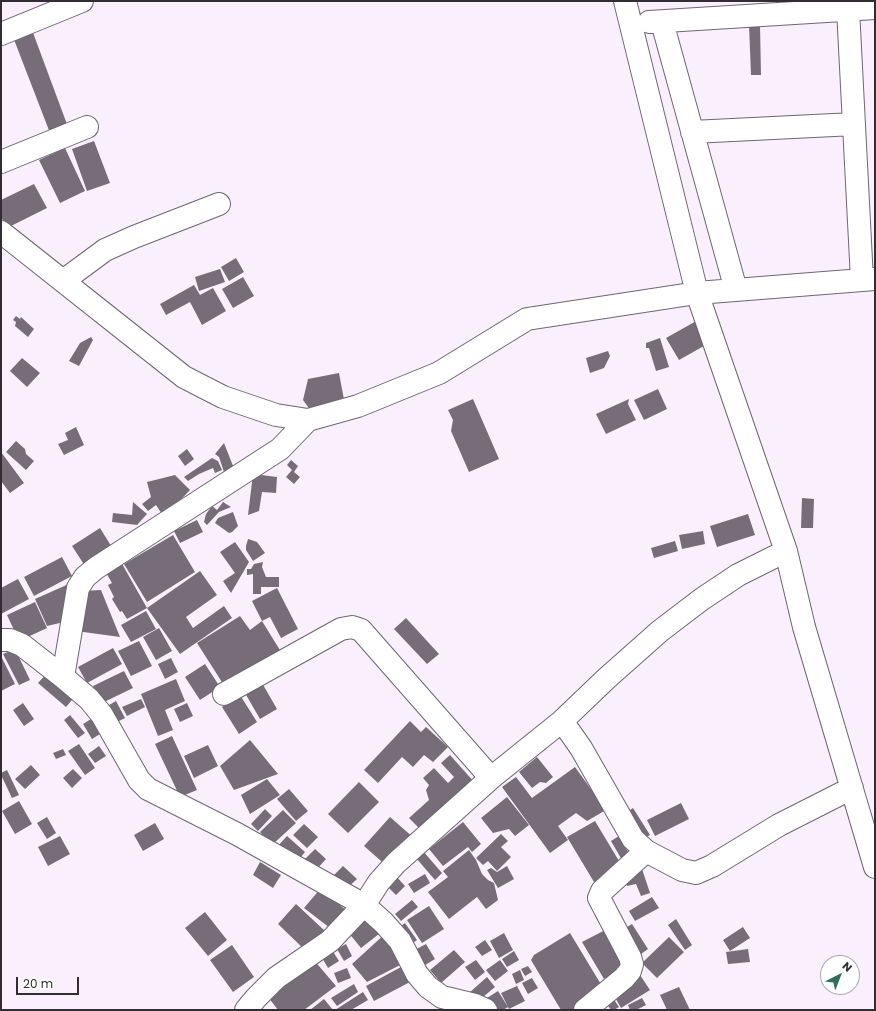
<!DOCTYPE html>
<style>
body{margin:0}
#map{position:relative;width:876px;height:1011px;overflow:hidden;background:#faf0fd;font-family:Poppins,sans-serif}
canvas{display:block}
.frame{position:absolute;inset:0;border:2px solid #312d32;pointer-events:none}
.north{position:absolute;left:820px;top:955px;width:40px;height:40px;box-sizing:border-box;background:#fff;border:1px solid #adabad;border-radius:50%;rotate:42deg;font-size:11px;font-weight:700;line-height:16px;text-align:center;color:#312d32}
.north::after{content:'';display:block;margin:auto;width:14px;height:18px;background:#336e58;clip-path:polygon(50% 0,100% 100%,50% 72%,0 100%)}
.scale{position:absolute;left:16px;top:977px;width:63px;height:18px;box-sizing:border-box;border:2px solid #312d32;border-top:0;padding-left:5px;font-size:12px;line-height:14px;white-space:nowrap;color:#312d32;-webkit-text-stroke:3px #fff;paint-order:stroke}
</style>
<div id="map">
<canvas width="876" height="1011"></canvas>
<div class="frame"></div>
<div class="north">N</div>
<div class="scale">20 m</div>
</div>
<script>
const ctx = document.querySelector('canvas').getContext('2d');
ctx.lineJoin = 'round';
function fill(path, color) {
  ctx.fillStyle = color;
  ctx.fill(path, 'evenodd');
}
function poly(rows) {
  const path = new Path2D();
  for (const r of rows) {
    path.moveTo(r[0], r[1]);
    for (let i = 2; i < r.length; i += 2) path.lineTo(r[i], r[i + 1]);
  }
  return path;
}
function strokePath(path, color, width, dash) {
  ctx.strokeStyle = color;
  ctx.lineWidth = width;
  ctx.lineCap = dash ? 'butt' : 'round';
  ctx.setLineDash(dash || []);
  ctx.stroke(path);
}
fill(poly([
 [749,25,760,25,761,75,751,75],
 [32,30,68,127,50,133,13,37],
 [94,141,110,183,87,191,72,149],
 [65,148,85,191,60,203,39,160],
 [34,184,47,208,7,228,1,217,1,200],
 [236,258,244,272,229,281,221,267],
 [220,269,225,282,199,291,195,277],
 [243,277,254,296,233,308,222,289],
 [194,285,200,295,213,288,226,311,202,325,190,302,166,315,160,304],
 [16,316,20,319,21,317,34,329,28,337,15,326,16,322,13,320],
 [698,320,711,342,679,360,666,338],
 [91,337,93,340,79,366,69,361,80,343],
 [660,338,669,367,656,371,649,348,646,348,646,343],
 [608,351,610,356,604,368,590,373,586,358],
 [22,358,40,373,27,387,10,371],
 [339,373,345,405,311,411,303,400,308,379],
 [658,389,667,409,644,420,634,400],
 [473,399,499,459,469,472,451,431,453,420,448,410],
 [629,399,628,404,636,420,606,434,596,414],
 [76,427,84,445,64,455,58,444,68,440,65,433],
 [16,441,25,449,26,454,34,461,26,470,6,452],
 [224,443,235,471,225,475,219,457,215,454],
 [187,449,194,459,185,466,178,456],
 [1,452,24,483,10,493,1,481],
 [212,458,218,461,222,470,215,473,213,468,199,474,188,481,184,477],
 [291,460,298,466,294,472,300,477,294,484,286,477,292,470,287,465],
 [253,474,277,477,276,493,262,492,259,511,248,515],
 [175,475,190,490,164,517,156,505,148,511,142,504,151,497,147,482],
 [802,498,814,499,813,528,801,528],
 [133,502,147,514,137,525,112,522,113,513,132,515],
 [223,502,231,507,219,512,207,525,204,522,206,514,212,506,217,510],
 [233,512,238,526,232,532,229,533,215,523,218,518],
 [748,514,755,535,717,547,710,526],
 [197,520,203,532,180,543,174,531],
 [100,528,113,549,85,566,72,546],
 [703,531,705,544,682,549,679,535],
 [173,535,195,572,147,602,124,564],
 [248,539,257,542,265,553,253,561,246,550,246,546],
 [675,541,678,551,654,558,651,548],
 [235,542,249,562,231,593,223,581,235,573,220,552],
 [62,557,72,576,34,596,24,577],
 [121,562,147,608,200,571,217,595,186,617,193,628,224,606,232,618,180,654,147,608,127,619,122,611,120,612,112,599,114,597,108,585,112,583,105,571],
 [263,562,262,567,266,577,279,577,279,587,261,587,261,594,253,594,253,574,247,575,247,569,251,569,254,564],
 [18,579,29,599,1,614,1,588],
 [71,583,68,621,47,626,35,599],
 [277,588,298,629,281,638,270,617,262,621,252,601],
 [101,590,120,637,76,631,83,591],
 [35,602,47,628,19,641,7,615],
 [146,611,156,629,131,642,121,625],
 [240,616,250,630,262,621,283,655,227,690,197,643],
 [406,618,439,654,427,664,394,629],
 [159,628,172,651,156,660,143,637],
 [139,641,152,666,131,676,118,651],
 [113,648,122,664,87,683,78,667],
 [15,649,30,680,19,685,3,654],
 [1,656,15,684,1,691],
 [171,658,178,672,165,679,158,664],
 [205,664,220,687,200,700,185,677],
 [50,670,77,694,66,707,38,683],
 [124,671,133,688,102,703,93,686],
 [176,679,185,701,165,710,173,730,158,736,141,694],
 [262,683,277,709,260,719,245,693],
 [240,695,257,722,239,734,222,707],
 [141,699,145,707,127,716,122,707],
 [116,701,125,718,113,724,104,708],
 [23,703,34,719,24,726,13,710],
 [187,703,193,716,180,722,174,709],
 [70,715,85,733,78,738,64,720],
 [91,719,100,734,92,739,83,724],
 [410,721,421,732,426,727,448,747,433,762,424,755,413,767,402,757,378,783,364,770],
 [172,736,197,790,180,797,155,744],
 [250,740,278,774,234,790,220,766],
 [79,744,95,768,85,775,68,751],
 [208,745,218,766,194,778,184,756],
 [99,746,106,756,95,763,88,754],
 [63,749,66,755,56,759,53,753],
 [450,755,475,783,422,831,409,818,429,800,426,790,429,785,423,778,434,768,448,783,454,777,441,763],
 [537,757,553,777,546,783,540,782,532,788,519,772],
 [31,765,40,775,25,789,15,779],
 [575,767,606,810,587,821,576,813,558,826,568,840,550,853,502,787,516,777,532,798],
 [73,769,82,778,72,788,63,778],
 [7,770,19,795,12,798,1,775,1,773],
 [267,779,280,795,250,814,241,795],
 [359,782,379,802,348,833,328,814],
 [289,789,308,811,296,821,277,799],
 [507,797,529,825,515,836,509,829,493,833,481,818],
 [19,801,32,824,15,834,2,811],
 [681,803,689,819,655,836,647,820],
 [633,808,650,835,638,842,622,815],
 [265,809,272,816,258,831,251,824],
 [283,810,296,823,272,845,260,832],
 [47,817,56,833,47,839,37,823],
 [390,817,415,839,389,868,364,846],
 [595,821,622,866,594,882,567,837],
 [463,822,481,844,472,852,468,847,443,866,429,849],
 [155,823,164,839,143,851,134,835],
 [304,824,318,837,307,848,293,835],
 [501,834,508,841,501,847,511,857,497,871,488,861,483,865,476,858],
 [60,836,70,854,48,866,38,847],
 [287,836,305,852,296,863,277,847],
 [619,836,630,855,622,860,611,841],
 [315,849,326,859,316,870,305,859],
 [469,850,476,860,482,874,488,880,494,883,498,900,486,909,477,897,449,919,428,892,448,877,443,871],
 [423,851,442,873,435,880,416,858],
 [260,862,281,875,273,888,253,875],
 [343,866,357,879,344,891,331,878],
 [507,866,514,879,498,888,487,870,491,868,497,872],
 [642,869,650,893,641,896,636,884,627,886,624,874],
 [394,874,405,886,396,895,385,884],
 [425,874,430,883,414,893,408,884],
 [321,888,350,914,330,928,304,908],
 [652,897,659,908,635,921,629,911],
 [412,900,418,907,401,921,395,914],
 [296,904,325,931,306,951,278,924],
 [429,906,444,929,422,943,407,920],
 [205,912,227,940,208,956,185,928],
 [371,914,384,930,361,948,348,932],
 [676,919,692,945,685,950,668,925],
 [405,923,417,940,407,947,395,930],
 [632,924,648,949,634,959,617,933],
 [743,927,750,938,730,951,723,940],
 [609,928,627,966,604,979,582,942],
 [386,933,404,963,367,982,352,964],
 [504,933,513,950,499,958,490,941],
 [570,933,605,991,576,1010,561,1010,531,960,534,955],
 [669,937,684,952,657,978,642,963],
 [485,940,492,950,482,956,475,947],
 [346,944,352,956,344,961,337,949],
 [426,944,435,959,422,967,413,951],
 [232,945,254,977,233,992,210,960],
 [748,949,750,962,728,964,726,952],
 [332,950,339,961,328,968,321,956],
 [454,950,465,962,441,983,430,970],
 [514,951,519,960,507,967,502,959],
 [313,959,336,986,304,1010,278,1010,265,993],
 [476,960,485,972,475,980,465,967],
 [500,960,508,971,495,981,486,970],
 [528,966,532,972,525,976,521,969],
 [401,967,410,982,374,1001,366,986],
 [347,968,351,978,338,983,334,973],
 [520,970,524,980,516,984,512,974],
 [638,972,650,990,621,1008,612,992],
 [487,977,495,987,477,1002,469,993],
 [532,978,538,988,528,994,522,983],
 [354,984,358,992,337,1006,331,998],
 [517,986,525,1001,509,1009,501,993],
 [679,987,690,1010,667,1010,660,995],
 [498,991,508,1007,503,1010,494,1010,487,998],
 [363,992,368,1000,351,1010,335,1010],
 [611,995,619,1007,614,1010,611,1010,604,1000],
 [642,998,646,1005,636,1010,630,1010,628,1005],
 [324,999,333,1010,310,1010]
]), '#766d79');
const minor = poly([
 [625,1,697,293,875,279],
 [848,9,862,280],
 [649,22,875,8],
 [662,22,736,290],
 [1,34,82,1],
 [692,132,854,124],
 [1,162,87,127],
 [1,232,184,377,223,397,276,415,308,420,358,406,439,373,527,319,697,293,786,551,804,627,875,867],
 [63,281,105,250,134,237,219,204],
 [1,640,10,640,22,645,63,677,89,699,102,715,139,780,148,789,237,834,364,905,384,923,400,941,417,974,428,987,442,997,475,1005,486,1010],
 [63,677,78,588,85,577,96,568,280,449,308,420],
 [224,694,341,629,352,627,361,630,491,778],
 [562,721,581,748,633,839,646,851,682,870,696,873,712,866,779,825,852,788],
 [246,1010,256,998,276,978,330,941,364,905,379,882,396,863,491,778,562,721,607,678,660,631,702,599,738,575,786,551],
 [585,1010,624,978,630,971,632,964,630,957,599,898,602,891,646,851]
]);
strokePath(minor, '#6e6672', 24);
strokePath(minor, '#fff', 22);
</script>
